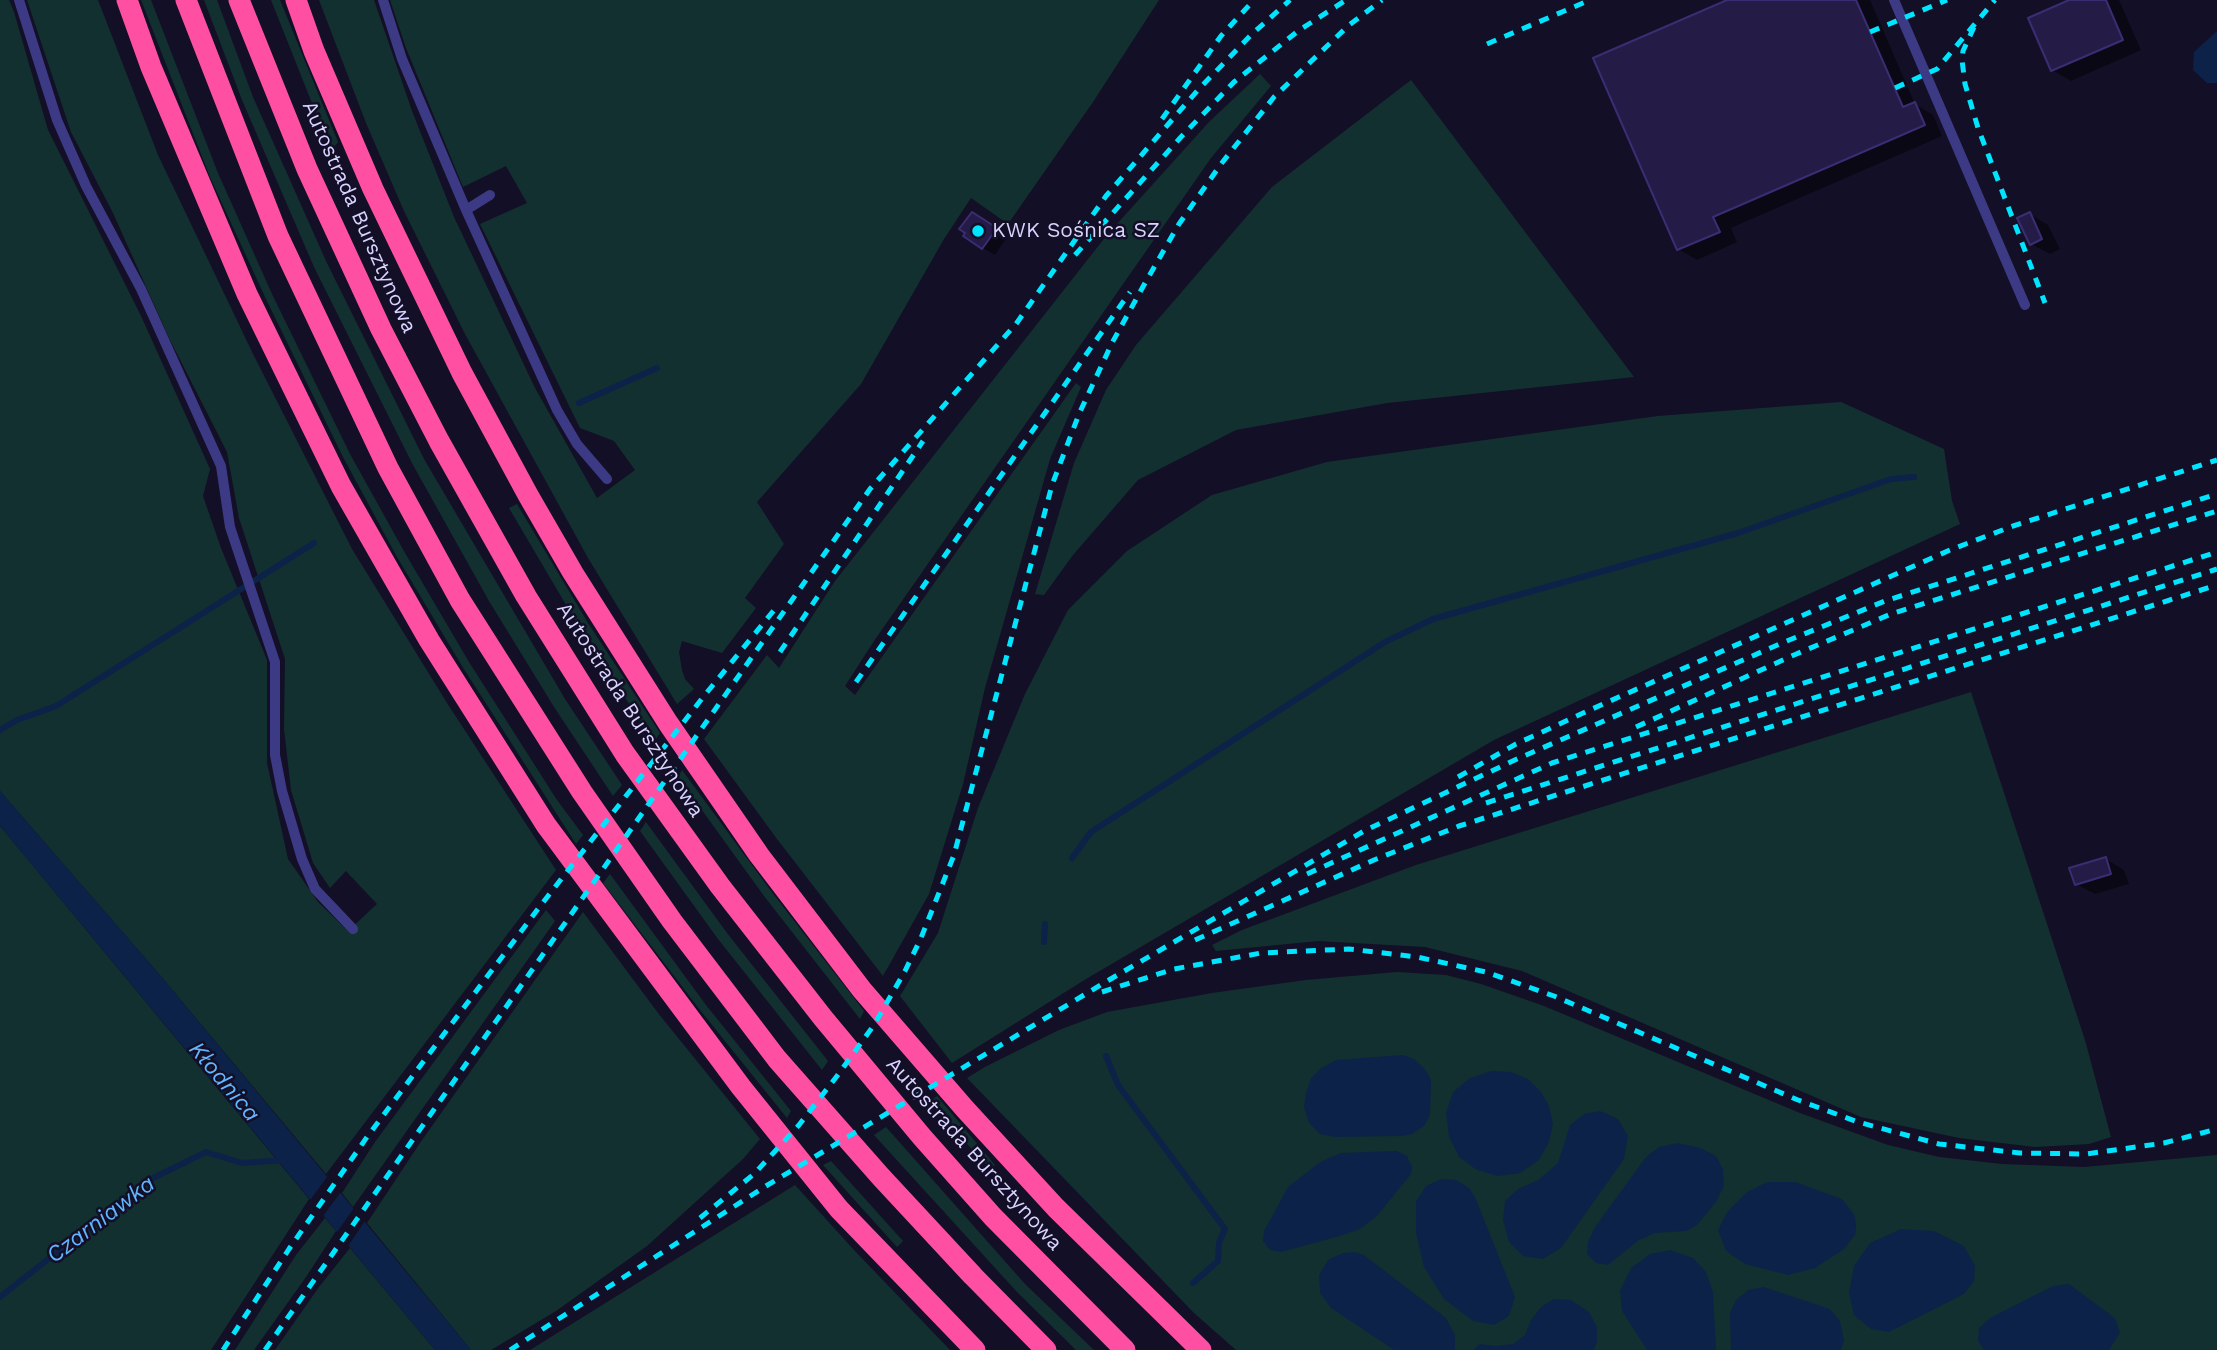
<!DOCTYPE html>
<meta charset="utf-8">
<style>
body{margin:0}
canvas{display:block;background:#130f26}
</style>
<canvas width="2217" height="1350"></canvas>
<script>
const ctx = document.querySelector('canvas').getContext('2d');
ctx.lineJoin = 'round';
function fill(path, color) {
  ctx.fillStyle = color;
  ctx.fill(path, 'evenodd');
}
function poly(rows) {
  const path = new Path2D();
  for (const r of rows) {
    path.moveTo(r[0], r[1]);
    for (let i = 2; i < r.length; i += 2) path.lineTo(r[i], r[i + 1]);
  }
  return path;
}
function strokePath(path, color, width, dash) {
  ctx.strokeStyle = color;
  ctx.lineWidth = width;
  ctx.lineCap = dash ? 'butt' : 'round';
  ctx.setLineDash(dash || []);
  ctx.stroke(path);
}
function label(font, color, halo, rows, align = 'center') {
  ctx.font = font + ' "Work Sans",sans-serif';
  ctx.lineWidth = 5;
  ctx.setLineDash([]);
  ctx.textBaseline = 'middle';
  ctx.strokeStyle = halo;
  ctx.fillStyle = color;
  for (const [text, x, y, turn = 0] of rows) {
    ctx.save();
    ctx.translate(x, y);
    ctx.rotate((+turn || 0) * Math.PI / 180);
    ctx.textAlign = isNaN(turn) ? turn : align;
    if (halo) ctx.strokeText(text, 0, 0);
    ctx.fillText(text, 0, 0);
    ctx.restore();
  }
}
fill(poly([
 [0,0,9,0,14,12,48,130,141,316,210,469,203,496,221,548,267,660,267,763,288,859,318,902,348,931,377,904,346,871,330,888,313,863,291,790,284,729,285,659,239,518,227,452,169,338,113,213,71,132,27,0,98,0,158,155,253,354,352,549,447,703,556,870,326,1174,159,974,0,791],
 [141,0,151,0,218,173,272,294,350,454,405,553,469,662,557,800,583,835,576,844,462,666,397,557,343,457,265,297,210,177],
 [204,0,217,0,253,97,326,261,424,459,565,699,622,785,613,796,554,707,489,601,413,465,314,267,242,100],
 [271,0,280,0,338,142,331,151],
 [319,0,374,0,412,111,454,217,535,388,597,498,635,470,614,441,580,428,480,224,527,203,506,166,463,187,406,48,390,0,1159,0,1093,102,1008,224,971,198,944,239,861,384,757,502,784,544,745,598,756,608,722,653,682,641,679,652,682,670,685,679,694,689,677,704,588,558,465,334,404,211,366,123],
 [1260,74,1271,86,1211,158,874,641,845,686,855,695,1076,383,1081,387,1050,459,985,688,963,784,929,894,883,976,777,839,704,739,767,655,779,668,835,581,1107,235,1209,122],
 [1411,80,1634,377,1387,403,1236,430,1138,480,1073,555,1044,595,1035,594,1074,463,1106,390,1136,345,1272,187],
 [1841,402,1944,449,1952,501,1960,524,1494,740,1086,979,952,1063,900,996,938,933,978,808,1025,694,1068,610,1127,551,1212,495,1327,462,1658,416],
 [517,504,588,623,660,733,654,742,579,627,509,508],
 [1971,692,2085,1040,2111,1137,2089,1144,2035,1147,1959,1138,1861,1117,1522,971,1425,947,1318,941,1216,951,1212,945,1242,930,1416,865],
 [682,770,771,891,864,1011,860,1019,764,896,678,777],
 [646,822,727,933,828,1061,822,1070,718,939,640,831],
 [0,826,309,1199,211,1350,0,1350],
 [610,874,706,1005,791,1111,787,1118,700,1010,603,883],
 [546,910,555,921,353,1207,342,1193,375,1142],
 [583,912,658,1013,760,1139,743,1159,647,1246,556,1311,491,1350,471,1350,367,1223,420,1143],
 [1397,972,1446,975,1481,984,1544,1006,1800,1113,1888,1145,1939,1157,2002,1164,2084,1167,2217,1155,2217,1350,1236,1350,1194,1313,967,1078,985,1067,1059,1030,1107,1012,1212,993,1306,980],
 [937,1096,995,1165,990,1170,930,1101],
 [886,1127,1025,1284,1094,1350,1076,1350,1017,1292,874,1135],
 [831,1161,903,1241,897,1247,823,1165],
 [795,1185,854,1250,950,1350,530,1350],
 [325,1218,336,1231,306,1277,254,1350,235,1350,296,1255],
 [350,1248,435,1350,275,1350,319,1287]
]), '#12302f');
fill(poly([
 [2217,31,2217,83,2207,83,2193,70,2194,52],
 [0,791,159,974,471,1350,435,1350,0,826],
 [1403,1055,1414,1059,1425,1069,1431,1080,1430,1115,1424,1126,1412,1134,1402,1136,1335,1137,1320,1134,1309,1123,1304,1107,1306,1093,1311,1078,1321,1068,1336,1060],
 [1491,1071,1511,1072,1528,1079,1541,1092,1549,1106,1553,1124,1549,1142,1539,1160,1520,1173,1498,1176,1477,1170,1459,1157,1449,1137,1446,1113,1453,1092,1470,1078],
 [1600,1111,1618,1119,1628,1136,1624,1159,1561,1248,1543,1259,1523,1256,1509,1242,1503,1220,1505,1201,1518,1189,1538,1180,1558,1163,1570,1125,1584,1114],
 [1677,1143,1701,1148,1716,1156,1723,1169,1724,1186,1716,1202,1697,1225,1686,1231,1655,1233,1639,1240,1608,1265,1596,1263,1587,1254,1588,1242,1595,1227,1646,1157,1659,1147],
 [1397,1151,1407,1156,1412,1167,1411,1174,1377,1216,1360,1229,1340,1236,1281,1252,1270,1250,1263,1241,1264,1231,1288,1187,1320,1162,1341,1153],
 [1441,1179,1456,1180,1469,1188,1475,1197,1515,1297,1509,1316,1494,1325,1473,1321,1444,1299,1424,1267,1416,1233,1416,1201,1426,1186],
 [1767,1182,1795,1182,1842,1199,1854,1214,1856,1225,1855,1235,1844,1249,1815,1268,1788,1275,1745,1264,1726,1251,1718,1230,1728,1211,1747,1192],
 [1901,1229,1934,1231,1964,1246,1975,1266,1974,1281,1964,1294,1889,1332,1871,1329,1854,1315,1849,1293,1854,1266,1870,1243],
 [1670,1250,1693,1258,1706,1272,1713,1292,1716,1350,1647,1350,1622,1311,1620,1291,1631,1268,1650,1254],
 [1355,1252,1364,1255,1446,1318,1455,1335,1455,1350,1394,1350,1331,1308,1320,1293,1319,1275,1328,1260,1343,1253],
 [2069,1284,2115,1318,2120,1333,2109,1350,1984,1350,1978,1341,1979,1328,1990,1318,2053,1286],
 [1764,1287,1830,1309,1840,1321,1844,1340,1841,1350,1731,1350,1730,1313,1736,1300,1748,1290],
 [1554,1299,1571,1300,1589,1312,1597,1327,1597,1341,1594,1350,1473,1350,1480,1344,1495,1346,1513,1344,1525,1335,1531,1320,1541,1307]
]), '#0c2248');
fill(poly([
 [330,1173,343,1189,321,1219,308,1203],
 [356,1205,367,1218,346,1249,335,1235]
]), '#130f26');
fill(poly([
 [1731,0,1870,0,1915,104,1933,115,1942,136,1731,228,1737,242,1697,260,1678,249],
 [2073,0,2119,0,2141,50,2071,81,2052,70],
 [2030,214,2048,225,2060,249,2050,254,2031,244],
 [984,221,1008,236,995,255,983,248],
 [2106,859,2124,870,2129,884,2095,894,2076,884]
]), '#0007');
strokePath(poly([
 [579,403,657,368],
 [0,730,17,720,56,706,314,543],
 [1072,858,1091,832,1385,642,1433,619,1738,533,1891,479,1914,477],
 [1044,942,1045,924],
 [1106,1056,1118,1085,1225,1229,1219,1243,1218,1261,1193,1283],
 [0,1297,149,1180,206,1152,242,1163,285,1160]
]), '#0c2248', 6);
const building = poly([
 [1727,0,1856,0,1903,107,1915,102,1925,125,1713,217,1720,232,1677,250,1593,58,1727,0],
 [2069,0,2106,0,2123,40,2051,71,2028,18,2069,0],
 [972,212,997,228,982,249,963,236,965,233,959,229,972,212],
 [2030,212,2042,239,2030,245,2017,218,2030,212],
 [2106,857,2111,874,2075,885,2069,868,2106,857]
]);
fill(building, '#241b47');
strokePath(building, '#3b2d73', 2);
strokePath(poly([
 [19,0,57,120,86,186,141,289,221,466,230,527,275,662,275,755,282,791,302,859,315,889,353,929],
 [383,0,402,59,466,210,557,410,577,444,607,479],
 [1894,0,2025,305],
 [466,210,490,195]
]), '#3d3a85', 10);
strokePath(poly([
 [127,0,151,67,247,294,341,486,429,640,546,825,741,1087,839,1209,975,1350],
 [186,0,278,236,388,468,460,600,582,792,672,921,777,1059,881,1177,973,1276,1046,1350],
 [239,0,307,169,381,329,439,441,526,596,625,754,720,886,823,1018,922,1137,993,1217,1125,1350],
 [296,0,314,51,373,189,462,373,528,495,573,573,668,723,759,855,862,990,965,1109,1056,1208,1201,1350]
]), '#ff4fa3', 21);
strokePath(poly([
 [1974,27,1963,51,1962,60,1965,84,1978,128,2045,303],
 [1870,32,1947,0],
 [1487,44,1590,0],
 [1895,88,1937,69,1995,0],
 [1162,119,1221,36,1254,0],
 [1075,255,1181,137,1234,82,1298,31,1346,0],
 [780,652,923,441],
 [856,682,1130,292],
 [1636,727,1794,655,1891,614,2217,511],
 [1458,777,1516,744,1592,709,1950,550,2013,526,2217,460],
 [1486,803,2217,569],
 [1307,874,1552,763,2217,552],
 [1195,940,1374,860,1459,826,2217,585],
 [1102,992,1174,969,1261,953,1349,949,1417,957,1486,972,1554,996,1798,1100,1858,1122,1939,1144,2020,1153,2086,1154,2164,1143,2217,1129],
 [700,1218,754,1174,799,1125,837,1076,874,1025,905,971,921,938,954,855,1052,485,1079,414,1112,343,1145,283,1179,224,1221,164,1274,97,1348,26,1382,0],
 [223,1350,289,1249,367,1137,456,1018,541,905,704,696,775,609],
 [265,1350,870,489,1016,324,1106,196,1197,91,1251,35,1290,0],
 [510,1350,766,1186,1109,980,1364,831,1517,759,1782,643,1885,601,2217,494]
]), '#00e5ff', 5, [10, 9]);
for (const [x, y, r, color] of [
 [978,231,7,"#00e5ff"]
]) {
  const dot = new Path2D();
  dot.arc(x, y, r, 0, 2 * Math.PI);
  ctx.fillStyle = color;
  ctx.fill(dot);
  strokePath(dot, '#130f26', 2.5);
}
label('21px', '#d9d4ff', '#130f26', [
 ["Autostrada Bursztynowa",359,217,66],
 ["Autostrada Bursztynowa",630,710,57],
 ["Autostrada Bursztynowa",974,1154,48]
]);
label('21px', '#d9d4ff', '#130f26', [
 ["KWK Sośnica SZ",992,231]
], 'left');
label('italic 23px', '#62b6ff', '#130f26', [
 ["Kłodnica",224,1082,50],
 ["Czarniawka",101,1220,-37]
]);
</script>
